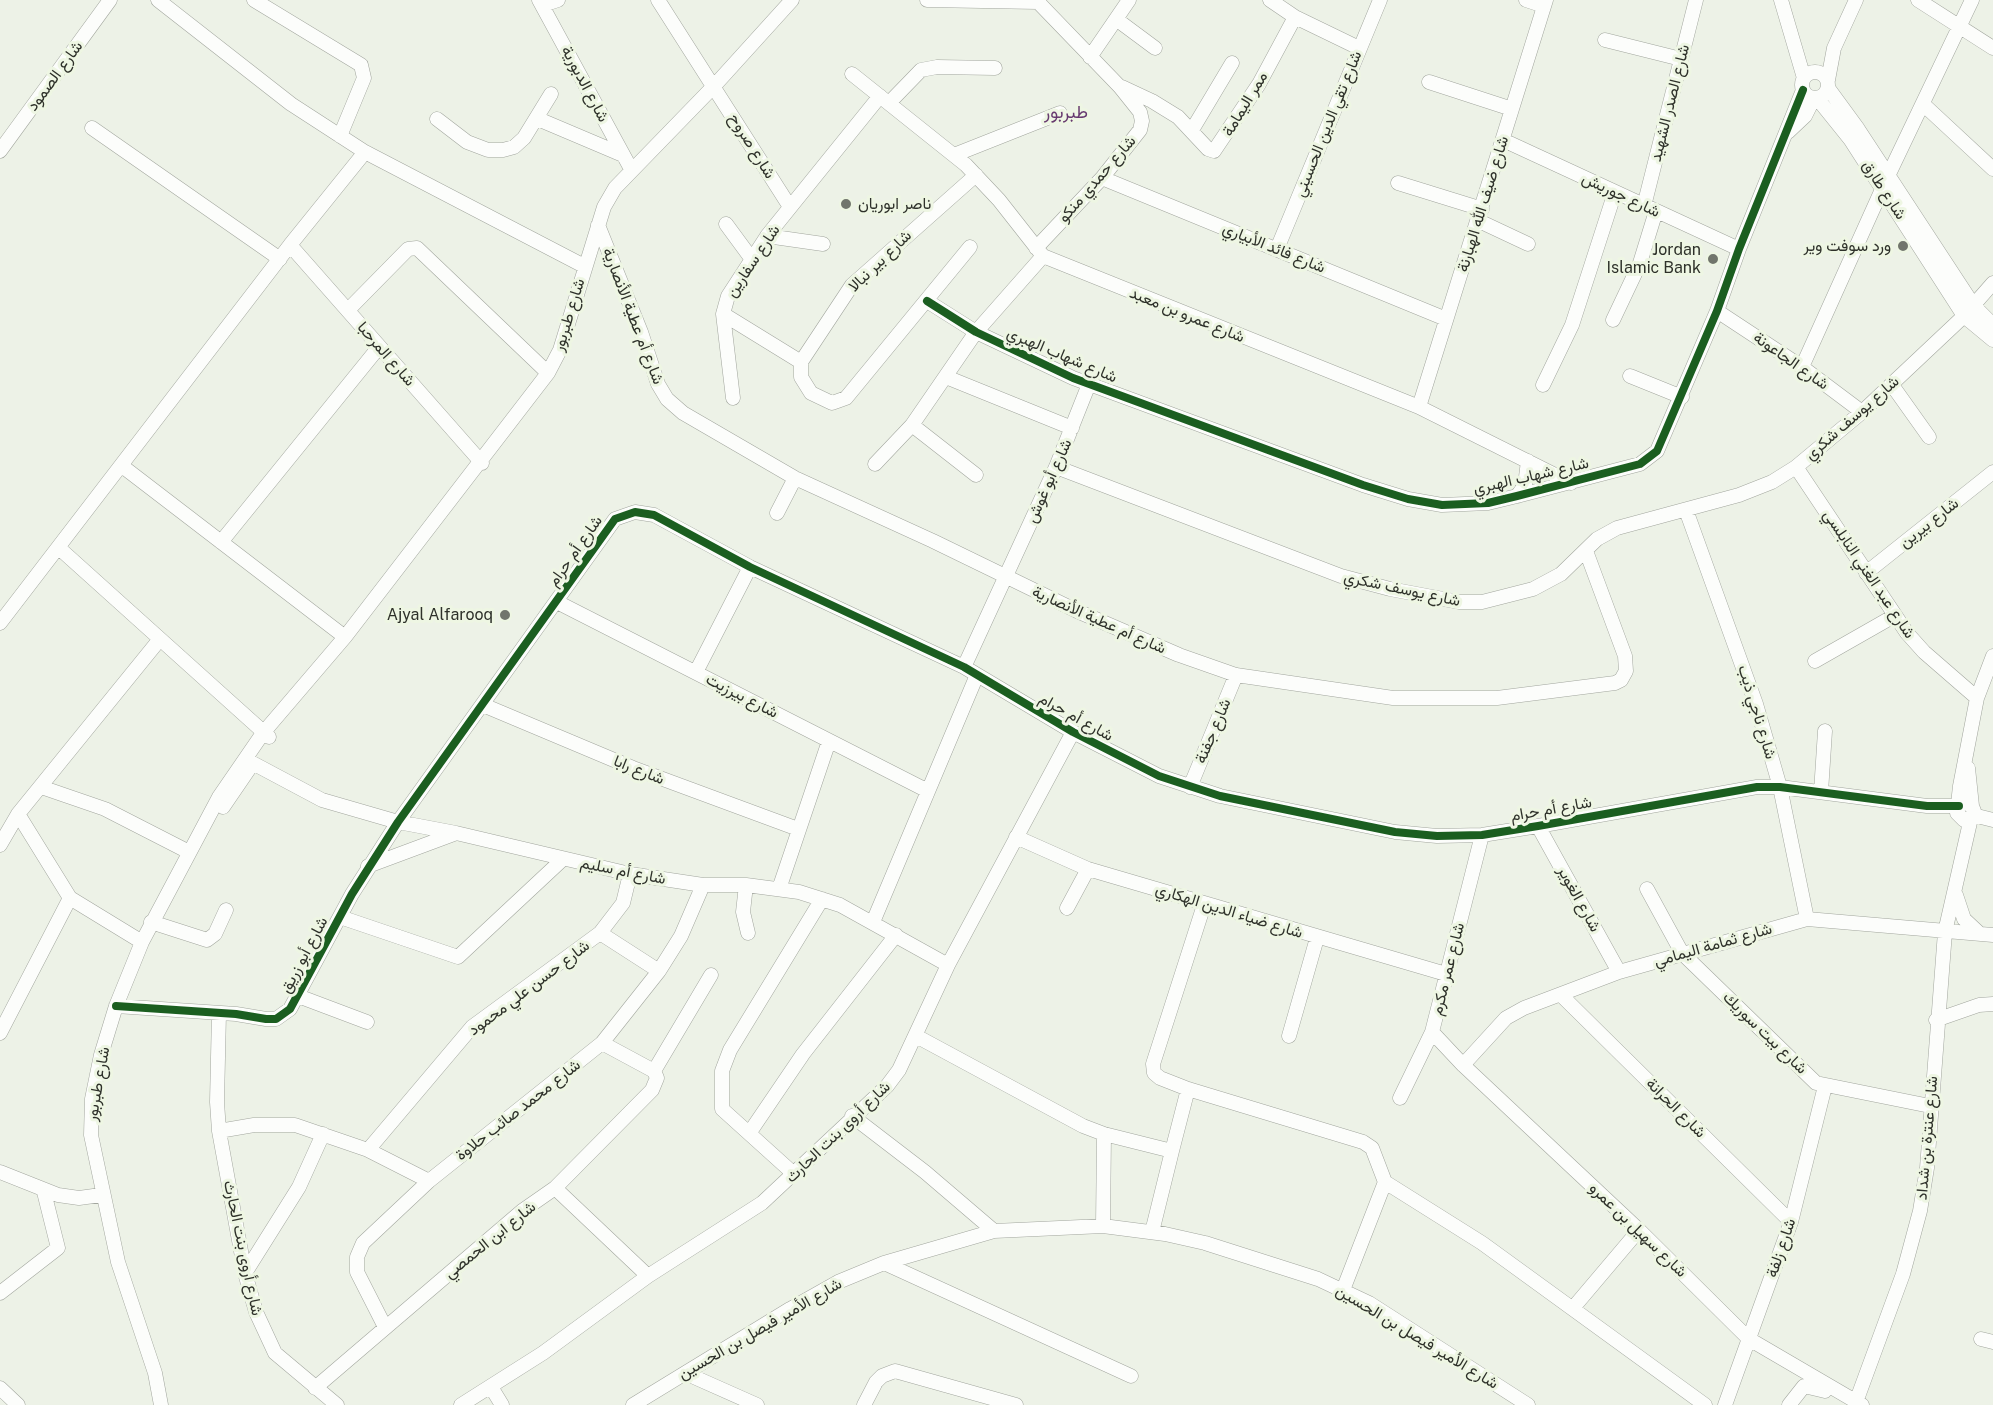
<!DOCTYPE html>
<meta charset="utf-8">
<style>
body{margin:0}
canvas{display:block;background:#edf2e7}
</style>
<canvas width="1993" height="1405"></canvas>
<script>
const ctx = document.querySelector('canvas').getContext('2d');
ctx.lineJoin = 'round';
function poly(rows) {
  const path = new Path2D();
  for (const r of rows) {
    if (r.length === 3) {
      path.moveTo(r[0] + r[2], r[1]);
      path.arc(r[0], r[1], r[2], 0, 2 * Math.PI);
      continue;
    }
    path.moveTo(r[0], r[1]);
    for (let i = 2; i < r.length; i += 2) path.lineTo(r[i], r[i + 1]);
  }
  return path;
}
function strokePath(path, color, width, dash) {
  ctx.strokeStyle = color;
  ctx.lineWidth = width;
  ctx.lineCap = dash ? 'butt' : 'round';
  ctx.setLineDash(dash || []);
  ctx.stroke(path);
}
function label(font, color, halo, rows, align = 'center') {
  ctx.font = font + ' "Public Sans",Vazirmatn,sans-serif';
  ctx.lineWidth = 6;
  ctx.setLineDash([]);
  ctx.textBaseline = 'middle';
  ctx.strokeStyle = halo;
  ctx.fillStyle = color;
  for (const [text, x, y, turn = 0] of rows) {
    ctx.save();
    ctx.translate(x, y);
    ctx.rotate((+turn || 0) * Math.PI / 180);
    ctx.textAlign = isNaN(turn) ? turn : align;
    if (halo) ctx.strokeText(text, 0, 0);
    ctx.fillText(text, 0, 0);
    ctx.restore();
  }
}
const minor = poly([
 [158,0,291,104,365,152,584,266],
 [254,0,361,65,364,78,340,136],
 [539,0,631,169],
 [658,0,790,207],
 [927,0,1038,2],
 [1036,0,1120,87,1140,112,1142,121,1140,130,1102,178,1036,248],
 [1270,0,1295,17,1359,48],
 [1526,0,1544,6],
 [1781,0,1804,78],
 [1918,0,1993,48],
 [543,5,558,0],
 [1116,19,1155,48],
 [1605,40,1681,59],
 [1090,57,1129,0],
 [1815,85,13],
 [852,74,966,165,999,200,1043,256,1419,407,1571,483],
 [1828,80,1834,48,1856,0],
 [1429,82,1512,109],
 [1122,87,1152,101,1178,117,1208,149,1214,151,1259,84,1295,17],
 [1828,88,1858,129,1974,306,1993,325],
 [1817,98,1850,139,1964,316,1993,340],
 [889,103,921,70,937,67,995,68],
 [1924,105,1993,169],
 [437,119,467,142,488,150,503,150,514,147,524,138,551,94],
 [538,119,623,155],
 [92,128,280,259],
 [1192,130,1232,63],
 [1788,132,1805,116,1814,98],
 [1503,140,1739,249],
 [0,151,110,0],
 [954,155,1060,113],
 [1102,178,1446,319],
 [1398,183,1482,209],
 [1644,206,1696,0],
 [1479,221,1528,244],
 [726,224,751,258],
 [598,225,641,332,658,384,667,399,683,413,795,478,933,541,1077,611,1179,655,1236,675,1393,698,1497,698,1615,683,1621,680,1626,671,1625,656,1586,551],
 [767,236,823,244],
 [290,245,482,463],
 [970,247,846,398,832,403,811,393,801,377,801,362,852,285,976,175],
 [1277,249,1380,0],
 [927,301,976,332,1073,378,1363,485,1408,499,1442,505,1488,503,1517,496,1640,464,1657,451,1717,311,1739,249,1803,90],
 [348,310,408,249,417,248,548,373],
 [1717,311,1802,367,1862,412],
 [723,314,801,362],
 [1613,320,1640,263,1656,211],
 [1802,367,1888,176,1972,0],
 [1630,376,1682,397],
 [946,377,1072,428],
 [1543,385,1572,325,1615,192],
 [1892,385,1929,437],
 [733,398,723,314,728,296,767,236,880,96],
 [1419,407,1546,0],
 [912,425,976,475],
 [875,464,912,425,976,332,1043,256],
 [122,466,345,637],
 [1056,467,1341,576,1390,589,1459,602,1482,602,1533,589,1561,574,1597,539,1617,528,1739,495,1772,482,1796,467,1862,412,1964,316,1993,283],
 [1796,467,1907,633,1924,652,1977,698],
 [1517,496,1525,485,1528,461],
 [1686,510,1756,704,1780,787,1807,919],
 [777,513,795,478],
 [221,542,379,347],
 [59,548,269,737],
 [1866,573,1993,472],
 [557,602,926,790],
 [0,623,290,245,365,152],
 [1815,661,1894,616],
 [964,667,1056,467,1089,384],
 [696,672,750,567],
 [483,705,633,768,798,829],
 [245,759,322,800,398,822,456,833,630,874,703,885,746,885,799,892,840,905,948,965],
 [1968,768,1972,806],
 [41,787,105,809,189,852],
 [1190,787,1236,675],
 [1821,792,1825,731],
 [1960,805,1966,803,1972,806,1974,811,1971,818,1964,820,1957,813,1960,786,1977,698,1993,656],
 [223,807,251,766],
 [18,814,70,898,142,942],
 [1973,815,1993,820],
 [1538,826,1619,972],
 [1016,837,1088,869,1446,974],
 [0,845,18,814,160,639],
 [368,866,454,834],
 [746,885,743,912,748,933],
 [779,889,829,741],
 [1647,889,1682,953,1816,1083,1930,1106],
 [1956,895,1964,919,1979,933],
 [1204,905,1153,1064,1154,1073,1160,1078,1188,1089,1363,1142,1372,1148,1385,1182,1343,1290],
 [1067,908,1088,869],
 [340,917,458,957,563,859],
 [151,922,207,940,215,934,226,910],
 [873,922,977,675],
 [600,933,659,971],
 [1561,995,1791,1222],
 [298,996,367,1022],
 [116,1006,236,1014,266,1019,276,1019,290,1009,352,894,398,822,615,519,635,512,654,515,750,567,964,667,1073,732,1159,776,1220,796,1395,832,1437,836,1482,835,1538,826,1757,787,1780,787,1927,806,1959,806],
 [219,1013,217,1102,219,1131,245,1273,256,1312,275,1353,337,1405],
 [1936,1020,1979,1005,1993,1004],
 [1432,1032,1463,1065,1639,1230,1749,1339,1862,1405],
 [0,1033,70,898],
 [916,1036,1083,1126,1104,1134,1172,1151,1188,1089],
 [1289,1036,1317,938],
 [1463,1065,1506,1018,1524,1008,1619,972,1807,919,1993,935],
 [654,1071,711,975],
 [1400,1098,1432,1032,1482,835],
 [852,1116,925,1172,994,1231],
 [219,1131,254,1125,295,1125,368,1150,429,1181],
 [750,1132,803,1054,896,935],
 [368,1150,472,1027,600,933,623,903,630,874],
 [0,1172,58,1195,79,1198,101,1195],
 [794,1174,722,1109,722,1071,730,1050,822,899],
 [1385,1182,1482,1243,1705,1405],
 [555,1188,648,1276],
 [1103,1226,1104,1134],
 [1152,1232,1172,1151],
 [884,1263,1131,1376],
 [245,1273,299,1187,323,1134],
 [0,1293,58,1248,44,1192],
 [1573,1308,1639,1230],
 [385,1327,357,1272,357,1257,363,1243,429,1181,602,1043,659,971,681,936,703,885],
 [1981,1339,1993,1342],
 [685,1373,757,1405],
 [491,1387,502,1405],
 [0,1388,18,1405],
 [315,1388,522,1211,555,1188,652,1090,657,1078,654,1071,602,1043],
 [1856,1402,1903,1274,1920,1211,1927,1168,1945,932,1971,818],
 [161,1405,155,1373,118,1262,91,1135,92,1099,101,1055,116,1006,142,942,219,797,263,733,345,637,548,373,560,350,604,207,615,188,715,85,792,0],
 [461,1405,543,1353,648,1276,762,1203,887,1086,899,1070,948,965,1073,732],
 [633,1405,790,1309,838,1282,884,1263,994,1231,1103,1226,1165,1234,1205,1243,1318,1279,1369,1303,1528,1405],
 [864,1405,876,1382,882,1376,895,1371,1016,1405],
 [1725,1405,1791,1222,1825,1086],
 [1789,1405,1804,1386,1825,1391]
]);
strokePath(minor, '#a2a69e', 15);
strokePath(minor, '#fcfdfb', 14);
strokePath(poly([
 [927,301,976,332,1073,378,1363,485,1408,499,1442,505,1488,503,1517,496,1640,464,1657,451,1717,311,1739,249,1803,90],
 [116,1006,236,1014,266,1019,276,1019,290,1009,352,894,398,822,615,519,635,512,654,515,750,567,964,667,1073,732,1159,776,1220,796,1395,832,1437,836,1482,835,1538,826,1757,787,1780,787,1927,806,1959,806]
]), '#1b5e20', 8);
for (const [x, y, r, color] of [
 [846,204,6,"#71756c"],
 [1903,246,6,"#71756c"],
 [1713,259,6,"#71756c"],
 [505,615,6,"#71756c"]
]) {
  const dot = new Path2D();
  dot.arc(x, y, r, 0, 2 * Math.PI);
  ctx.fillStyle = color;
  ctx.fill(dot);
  strokePath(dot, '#eef6e3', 2);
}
label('16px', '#2e312a', '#eef6e3', [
 ["شارع الصمود",55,76,-54],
 ["شارع الدبورية",585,84,62],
 ["شارع الصدر الشهيد",1670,103,-76],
 ["ممر اليمامة",1245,104,-59],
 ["شارع تقي الدين الحسيني",1328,124,-68],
 ["شارع صروح",752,146,58],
 ["شارع حمدي منكو",1097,179,-49],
 ["شارع طارق",1884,190,57],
 ["شارع جوريش",1621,195,25],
 ["شارع ضيف الله الهبارنة",1483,204,-73],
 ["شارع فائد الأبياري",1274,248,22],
 ["شارع سفارين",753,261,-56],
 ["شارع بير نبالا",880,261,-44],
 ["شارع طبربور",569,315,-73],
 ["شارع عمرو بن معبد",1187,315,22],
 ["شارع أم عطية الأنصارية",633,316,69],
 ["شارع المرحبا",386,354,49],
 ["شارع شهاب الهبري",1062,355,23],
 ["شارع الجاعونة",1791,361,35],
 ["شارع يوسف شكري",1852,418,-41],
 ["شارع شهاب الهبري",1531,476,-13],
 ["شارع أبو غوش",1049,481,-66],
 ["شارع بيرين",1929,523,-38],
 ["شارع أم حرام",575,551,-55],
 ["شارع عبد الغني النابلسي",1869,574,56],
 ["شارع يوسف شكري",1402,589,12],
 ["شارع أم عطية الأنصارية",1099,620,24],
 ["شارع بيرزيت",742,696,27],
 ["شارع ناجي ذيب",1757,712,73],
 ["شارع أم حرام",1076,717,29],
 ["شارع جفنة",1213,731,-67],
 ["شارع رابا",639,770,22],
 ["شارع أم حرام",1551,809,-10],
 ["شارع أم سليم",623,871,11],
 ["شارع الغوير",1579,899,61],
 ["شارع ضياء الدين الهكاري",1229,911,17],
 ["شارع ثمامة اليمامي",1713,945,-16],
 ["شارع أبو زريق",304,955,-62],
 ["شارع عمر مكرم",1448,969,-76],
 ["شارع حسن علي محمود",529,988,-37],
 ["شارع بيت سوريك",1765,1033,44],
 ["شارع طبربور",98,1084,-80],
 ["شارع الحرانة",1676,1108,45],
 ["شارع محمد صائب حلاوة",518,1110,-38],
 ["شارع أروى بنت الحارث",838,1132,-44],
 ["شارع عنترة بن شداد",1927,1138,-85],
 ["شارع سهيل بن عمرو",1638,1230,44],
 ["شارع ابن الحمصي",490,1240,-39],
 ["شارع أروى بنت الحارث",243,1248,78],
 ["شارع زلفة",1781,1248,-71],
 ["شارع الأمير فيصل بن الحسين",760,1329,-30],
 ["شارع الأمير فيصل بن الحسين",1417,1337,31]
]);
label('16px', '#2e312a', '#eef6e3', [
 ["ناصر ابوريان",858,204,"left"],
 ["ورد سوفت وير",1891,246],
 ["Jordan",1701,250],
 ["Islamic Bank",1701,268],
 ["Ajyal Alfarooq",493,615]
], 'right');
label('18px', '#673a6f', '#eef6e3', [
 ["طبربور",1066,112]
]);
</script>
